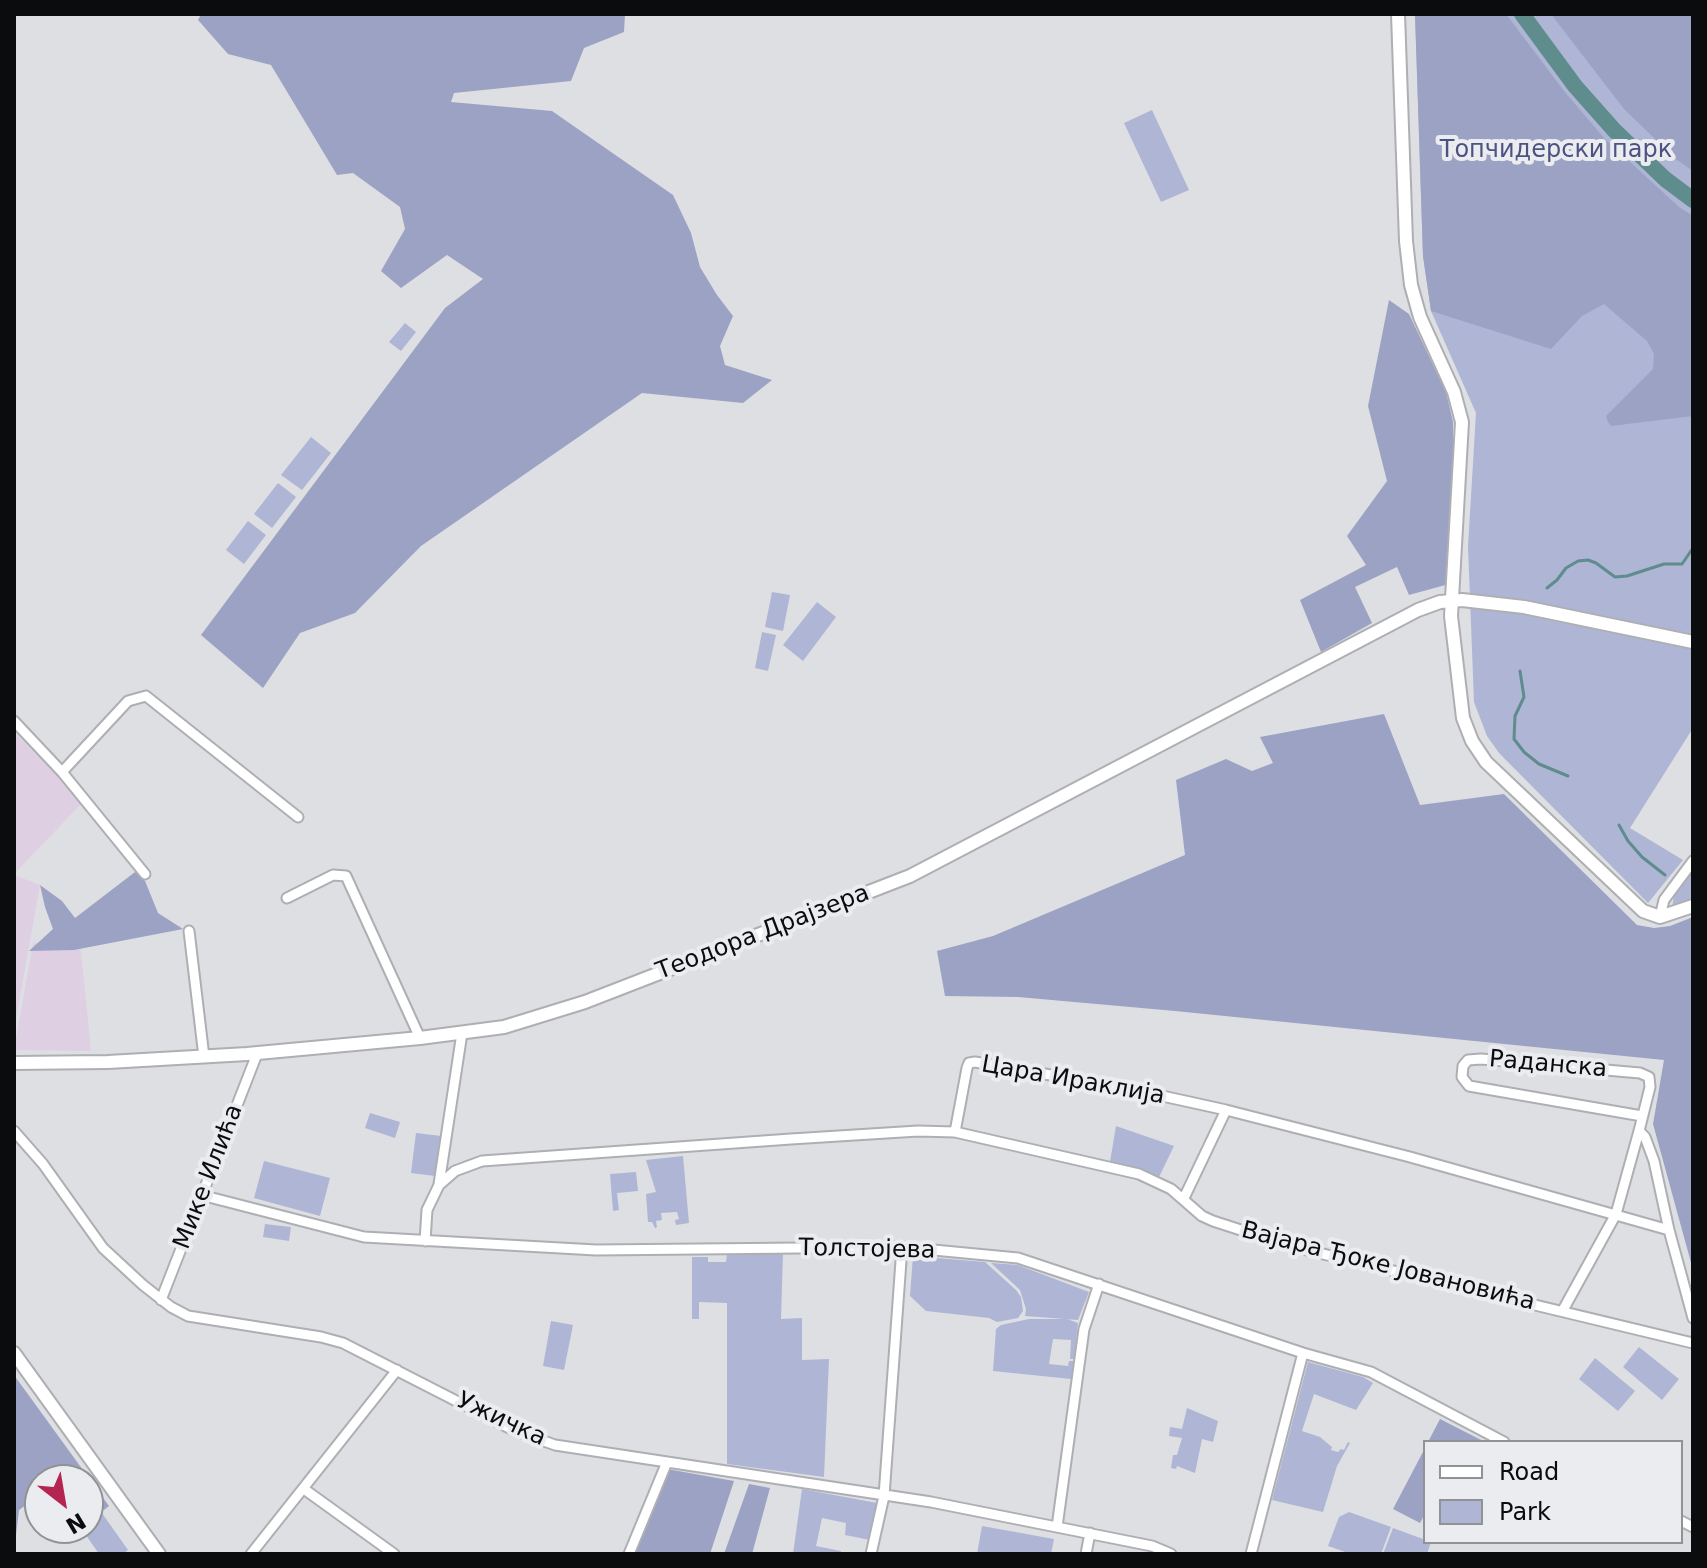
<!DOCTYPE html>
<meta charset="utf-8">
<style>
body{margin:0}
#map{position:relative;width:1707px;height:1568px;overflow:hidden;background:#dedfe3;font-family:"DejaVu Sans",sans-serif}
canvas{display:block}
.frame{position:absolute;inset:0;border:16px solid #0b0c0d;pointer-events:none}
.legend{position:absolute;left:1423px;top:1440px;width:260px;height:104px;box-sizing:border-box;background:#ebecf0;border:2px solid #919295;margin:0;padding:10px 14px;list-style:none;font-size:24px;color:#0b0c0d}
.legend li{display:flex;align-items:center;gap:16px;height:40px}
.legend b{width:40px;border:2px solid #919295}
.north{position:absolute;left:24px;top:1464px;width:80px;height:80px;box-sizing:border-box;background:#ebecf0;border:2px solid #919295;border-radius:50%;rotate:149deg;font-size:22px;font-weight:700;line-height:32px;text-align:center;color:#0b0c0d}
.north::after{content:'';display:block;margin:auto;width:28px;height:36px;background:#b52551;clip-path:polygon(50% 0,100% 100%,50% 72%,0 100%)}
</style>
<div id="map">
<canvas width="1707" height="1568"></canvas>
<div class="frame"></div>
<ul class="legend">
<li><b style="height:10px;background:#fff"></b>Road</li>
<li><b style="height:22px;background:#afb5d5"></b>Park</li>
</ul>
<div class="north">N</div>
</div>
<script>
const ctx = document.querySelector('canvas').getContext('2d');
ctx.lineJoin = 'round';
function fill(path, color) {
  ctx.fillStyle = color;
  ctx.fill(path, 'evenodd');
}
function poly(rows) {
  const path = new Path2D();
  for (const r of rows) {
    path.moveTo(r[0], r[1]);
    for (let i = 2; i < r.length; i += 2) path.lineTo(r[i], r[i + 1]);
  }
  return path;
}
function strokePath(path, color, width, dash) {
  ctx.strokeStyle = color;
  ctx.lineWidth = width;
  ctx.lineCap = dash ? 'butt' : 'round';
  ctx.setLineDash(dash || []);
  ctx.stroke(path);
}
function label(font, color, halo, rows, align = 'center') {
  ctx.font = font + ' "DejaVu Sans",sans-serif';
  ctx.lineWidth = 8;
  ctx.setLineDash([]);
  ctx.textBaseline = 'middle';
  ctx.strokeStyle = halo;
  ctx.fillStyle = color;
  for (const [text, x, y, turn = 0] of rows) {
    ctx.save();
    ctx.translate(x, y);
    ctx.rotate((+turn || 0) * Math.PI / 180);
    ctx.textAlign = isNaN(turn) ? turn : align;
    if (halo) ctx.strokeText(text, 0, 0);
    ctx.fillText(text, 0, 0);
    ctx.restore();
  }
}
fill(poly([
 [14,732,83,802,14,874],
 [14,875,40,885,14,1030],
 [80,942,91,1051,14,1050,33,943]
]), '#decfe2');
fill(poly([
 [1415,14,1693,14,1693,728,1630,828,1683,860,1648,903,1499,753,1487,736,1474,702,1468,546,1476,413,1431,311,1423,256],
 [1152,110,1189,190,1161,202,1124,123],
 [405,323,416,332,401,351,389,342],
 [311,437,331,453,302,490,281,475],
 [278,483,296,497,272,528,254,514],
 [248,521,266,535,244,564,226,550],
 [772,592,790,595,783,631,765,627],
 [817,602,836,617,803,661,783,645],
 [762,632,776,635,768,671,755,668],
 [1693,870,1693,902,1672,908,1674,895],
 [370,1113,400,1122,395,1138,365,1128],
 [1116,1126,1174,1146,1158,1179,1110,1162],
 [416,1133,441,1136,435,1176,411,1173],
 [683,1156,689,1223,676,1225,675,1220,679,1219,677,1212,661,1213,662,1220,656,1221,657,1227,655,1228,652,1222,648,1222,646,1194,656,1192,646,1160],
 [264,1161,330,1178,320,1216,254,1198],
 [636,1172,638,1191,617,1193,619,1210,613,1211,610,1174],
 [265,1224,291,1227,289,1241,263,1237],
 [783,1252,781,1319,802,1318,802,1360,829,1359,824,1477,727,1464,727,1303,699,1302,699,1319,692,1319,692,1257,708,1257,708,1262,726,1262,727,1254],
 [913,1256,985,1262,1016,1290,1021,1297,1023,1311,1018,1318,997,1322,989,1318,926,1311,910,1296],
 [991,1263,1018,1265,1089,1292,1078,1320,1025,1316,1026,1309,1020,1290],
 [1029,1319,1067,1319,1078,1323,1074,1359,1070,1359,1071,1340,1053,1339,1049,1364,1068,1366,1069,1361,1074,1361,1071,1379,993,1371,996,1329,1001,1325],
 [551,1321,573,1325,564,1370,543,1366],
 [1639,1347,1679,1379,1662,1400,1623,1367],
 [1595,1358,1635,1391,1618,1411,1579,1379],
 [1308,1362,1363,1377,1373,1383,1356,1410,1314,1394,1302,1431,1320,1437,1332,1447,1331,1450,1338,1452,1341,1449,1344,1450,1348,1442,1350,1443,1337,1466,1323,1512,1272,1500],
 [1187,1408,1218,1421,1213,1442,1202,1439,1195,1473,1177,1466,1176,1469,1171,1468,1173,1455,1177,1455,1182,1438,1169,1436,1170,1427,1182,1429],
 [802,1489,877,1503,870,1540,845,1535,846,1523,822,1518,816,1546,841,1551,840,1554,793,1554],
 [97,1506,128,1550,123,1554,99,1554,81,1528,88,1528,88,1512],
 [1349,1512,1391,1527,1381,1554,1351,1554,1328,1546,1339,1517],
 [982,1526,1054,1539,1051,1554,977,1554],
 [1393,1528,1431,1542,1427,1554,1383,1554]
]), '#afb5d5');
fill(poly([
 [201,14,625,14,624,32,584,48,571,81,454,93,451,102,552,111,673,195,691,233,700,267,717,295,733,316,720,346,725,365,772,380,743,403,642,393,421,546,355,613,300,633,263,688,201,635,445,308,483,279,447,255,401,288,381,271,405,229,400,207,353,173,337,175,271,65,228,54,198,20],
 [1415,14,1506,14,1564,91,1604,138,1679,207,1693,216,1693,416,1611,426,1608,422,1606,416,1653,369,1654,354,1647,341,1604,304,1582,316,1551,349,1431,311,1423,256],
 [1551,14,1693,14,1693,171,1677,160,1624,109],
 [1389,300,1409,314,1446,392,1453,422,1453,551,1449,584,1409,595,1397,567,1355,587,1372,623,1321,652,1300,600,1366,565,1347,536,1387,481,1368,406],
 [1384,714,1420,805,1504,794,1637,925,1654,928,1670,926,1693,917,1693,1270,1653,1124,1664,1060,1175,1011,1018,997,945,996,937,951,993,936,1185,855,1176,780,1226,759,1252,771,1273,763,1260,737],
 [135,872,145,881,158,913,183,929,74,950,29,951,53,929,45,907,40,885,62,901,75,918],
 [14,1375,109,1506,104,1510,96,1501,88,1506,88,1480,40,1480,40,1495,19,1510,14,1552],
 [1440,1419,1485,1442,1428,1442],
 [1425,1448,1425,1514,1420,1523,1393,1509],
 [667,1469,734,1481,710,1554,633,1554],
 [749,1484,770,1488,752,1554,724,1554]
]), '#9ca2c3');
strokePath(poly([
 [1547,588,1557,580,1566,568,1578,561,1588,560,1596,563,1615,577,1627,576,1664,564,1682,564,1693,548],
 [1520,671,1524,697,1515,716,1514,739,1524,752,1539,764,1568,776],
 [1619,825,1628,841,1642,857,1665,875]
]), '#5f8c8c', 3);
strokePath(poly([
 [1522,14,1575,86,1614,130,1665,179,1693,200]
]), '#5f8c8c', 16);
const street = poly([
 [14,721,62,772,145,874],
 [62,772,128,701,146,696,298,817],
 [287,898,333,875,346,876,420,1038],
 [1660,917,1664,900,1693,861],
 [189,931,204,1057],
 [14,1131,43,1164,103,1248,143,1285,171,1307,188,1316,321,1337,343,1343,513,1430,555,1445,931,1502,1152,1546,1171,1554],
 [1639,1131,1645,1137,1654,1161,1669,1230,1693,1318],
 [955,1132,967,1068,969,1063,975,1062,1126,1088,1226,1110,1410,1157,1669,1230],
 [439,1184,462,1033],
 [201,1195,364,1237,596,1250,902,1247,1018,1258,1303,1353,1371,1372,1504,1442],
 [1184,1198,1226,1110],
 [425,1241,427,1210,439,1185,455,1171,482,1161,791,1139,918,1131,955,1132,1139,1174,1171,1189,1202,1216,1213,1221,1290,1246,1693,1343],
 [161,1300,257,1054],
 [1563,1310,1616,1214,1639,1131,1650,1087,1649,1077,1640,1073,1481,1059,1468,1060,1463,1066,1462,1077,1469,1086,1642,1116],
 [304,1489,394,1554],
 [1681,1521,1693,1527],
 [1057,1527,1084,1329,1099,1284],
 [251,1554,397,1370],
 [629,1554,667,1462],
 [871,1554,884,1496,902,1247],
 [1086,1554,1090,1533],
 [1251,1554,1303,1353]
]);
const secondary = poly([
 [1398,14,1406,241,1411,285,1420,317,1454,392,1462,422,1451,616,1463,718,1472,741,1486,762,1643,911,1660,917,1693,906],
 [14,1063,108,1062,247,1054,420,1038,504,1027,585,1002,910,876,1418,610,1440,602,1462,600,1524,607,1693,642],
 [14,1353,159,1554]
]);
strokePath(street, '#aeafb3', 13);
strokePath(secondary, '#aeafb3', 16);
strokePath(street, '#fff', 9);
strokePath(secondary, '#fff', 12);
label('24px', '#4c5383', '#ebecf0', [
 ["Топчидерски парк",1556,151]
]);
label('24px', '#0b0c0d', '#ebecf0', [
 ["Теодора Драјзера",763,933,-21],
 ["Раданска",1548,1065,5],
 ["Цара Ираклија",1073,1081,10],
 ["Мике Илића",209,1177,-69],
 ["Толстојева",867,1250,1],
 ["Вајара Ђоке Јовановића",1388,1267,14],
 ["Ужичка",501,1420,25]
]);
</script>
